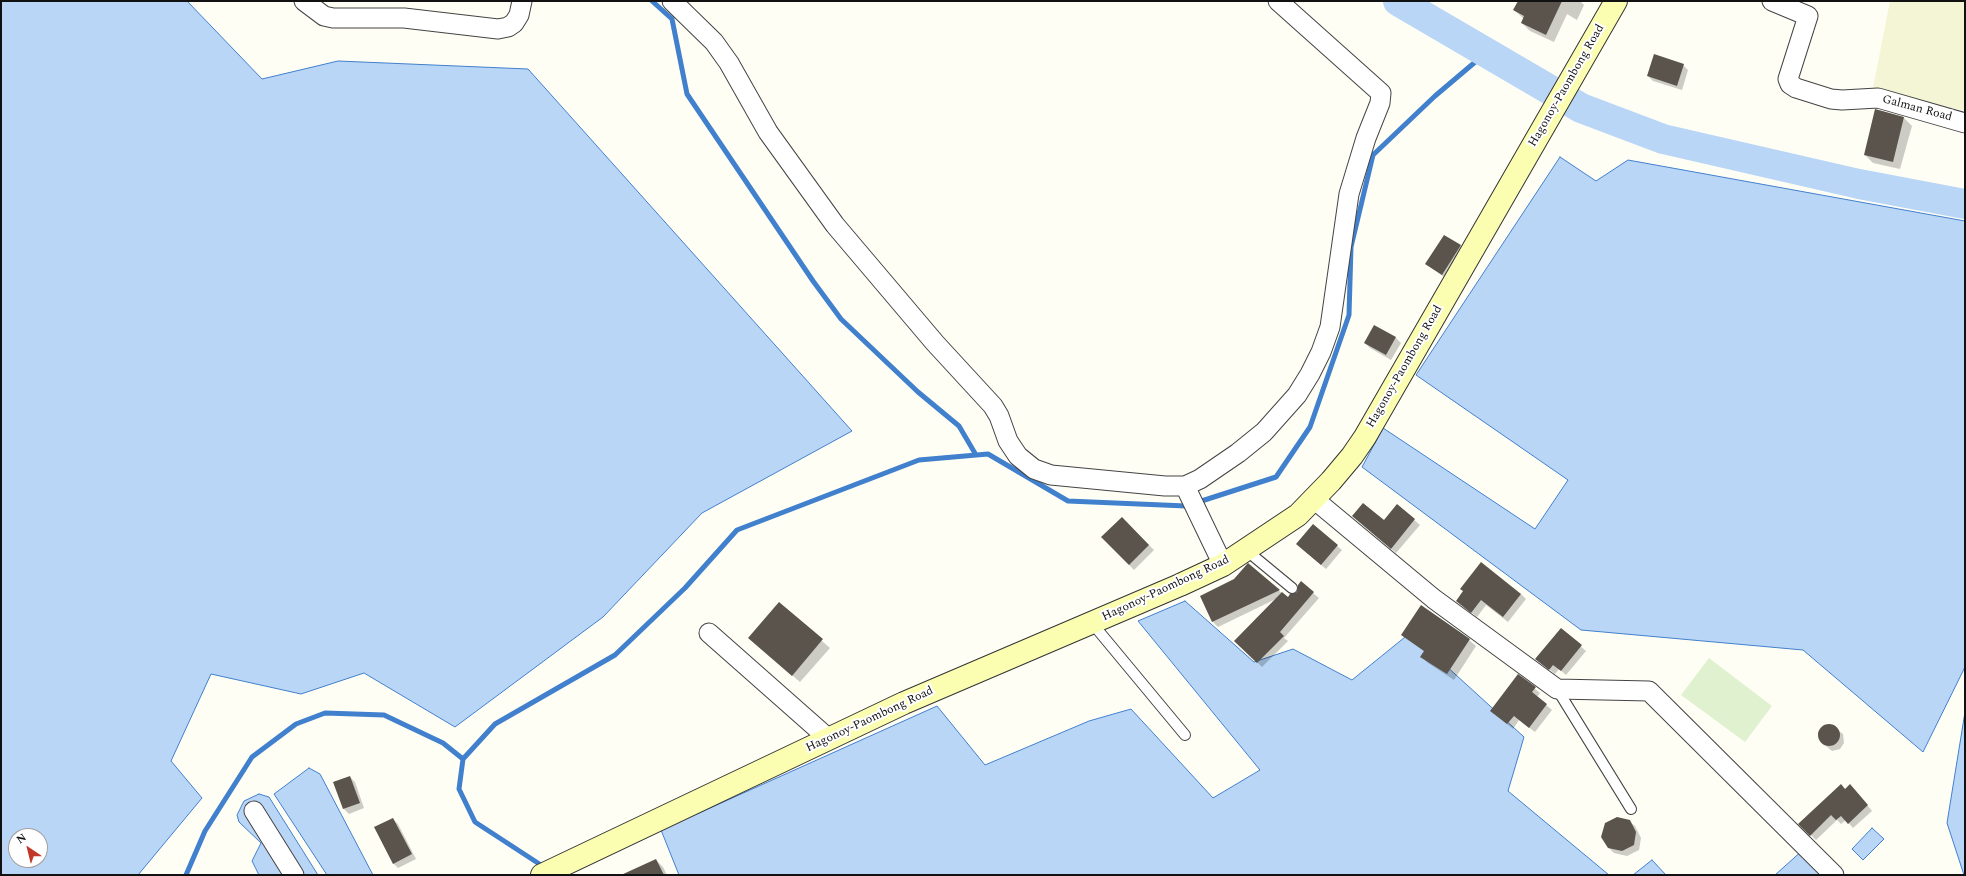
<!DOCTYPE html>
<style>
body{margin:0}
#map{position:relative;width:1966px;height:876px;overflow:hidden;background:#fffef5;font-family:Spectral,serif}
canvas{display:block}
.frame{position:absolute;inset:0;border:2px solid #111;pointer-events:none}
.north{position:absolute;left:8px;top:828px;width:40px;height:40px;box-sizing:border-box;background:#fff;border:1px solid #a0a0a0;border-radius:50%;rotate:325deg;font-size:11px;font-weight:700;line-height:16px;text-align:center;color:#111}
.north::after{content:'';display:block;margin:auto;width:14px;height:18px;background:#c13828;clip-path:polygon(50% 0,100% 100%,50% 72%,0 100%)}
</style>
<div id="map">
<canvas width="1966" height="876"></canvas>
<div class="frame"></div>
<div class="north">N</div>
</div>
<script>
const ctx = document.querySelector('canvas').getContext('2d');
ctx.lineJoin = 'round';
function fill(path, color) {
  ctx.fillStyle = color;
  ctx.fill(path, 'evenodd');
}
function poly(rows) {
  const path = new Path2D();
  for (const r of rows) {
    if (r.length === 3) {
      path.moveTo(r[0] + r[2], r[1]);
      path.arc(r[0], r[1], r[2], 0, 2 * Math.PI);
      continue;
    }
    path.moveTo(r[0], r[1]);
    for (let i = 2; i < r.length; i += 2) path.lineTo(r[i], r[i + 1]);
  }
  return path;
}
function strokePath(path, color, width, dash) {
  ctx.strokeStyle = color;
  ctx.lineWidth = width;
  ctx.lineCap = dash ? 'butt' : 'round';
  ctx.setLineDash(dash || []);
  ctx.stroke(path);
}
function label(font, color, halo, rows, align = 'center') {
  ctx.font = font + ' Spectral,serif';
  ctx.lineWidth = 4;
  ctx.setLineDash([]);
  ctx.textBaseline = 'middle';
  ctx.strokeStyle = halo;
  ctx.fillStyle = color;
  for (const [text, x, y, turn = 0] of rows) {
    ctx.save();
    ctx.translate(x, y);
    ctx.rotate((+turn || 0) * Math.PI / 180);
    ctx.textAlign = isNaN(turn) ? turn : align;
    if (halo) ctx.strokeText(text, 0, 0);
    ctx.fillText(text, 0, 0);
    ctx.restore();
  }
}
fill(poly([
 [1890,1,1965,1,1965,111,1873,88]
]), '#f3f5d4');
fill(poly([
 [1709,658,1772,706,1745,742,1681,695]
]), '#e0f1cf');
const water = poly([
 [1,1,187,1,262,79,338,61,528,69,852,431,702,513,603,617,455,727,364,673,301,694,211,674,171,761,202,798,138,875,1,875,1,1],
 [16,836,40,836,40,860,16,860,16,836],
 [1560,157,1596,181,1628,160,1965,221,1965,667,1923,752,1803,650,1581,630,1362,467,1383,428,1535,529,1568,480,1416,375,1560,157],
 [1185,601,1254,662,1293,649,1352,680,1410,633,1524,737,1508,791,1609,875,679,875,661,830,937,706,985,765,1089,721,1131,709,1213,798,1260,770,1138,621,1185,601],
 [1965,712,1965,875,1964,875,1947,823,1965,712],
 [309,768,320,774,373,875,327,875,274,794,309,768],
 [259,794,269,797,318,875,259,875,252,861,261,843,239,822,237,815,244,801,259,794],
 [1872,828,1884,839,1863,860,1852,849,1872,828],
 [1804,849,1831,875,1775,875,1804,849],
 [1652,860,1666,875,1633,875,1652,860]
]);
fill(water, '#b9d6f6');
strokePath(water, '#4180cd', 1);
fill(poly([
 [1519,1,1580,1,1584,5,1577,20,1567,14,1554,42,1530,31,1522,23,1524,19,1514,10],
 [1683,65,1688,70,1682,90,1653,81,1648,76],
 [1876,110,1904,118,1912,126,1900,169,1873,163,1865,155],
 [1460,246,1465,251,1447,279,1426,264],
 [1374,327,1396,338,1401,343,1391,360,1370,348,1365,343],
 [1398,506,1420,525,1396,553,1353,516,1384,522],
 [1122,518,1154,550,1134,570,1102,537],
 [1337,546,1342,550,1326,569,1302,549],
 [1248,565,1288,598,1298,593,1301,583,1319,598,1284,638,1288,641,1262,667,1235,641,1276,599,1218,627,1213,622,1201,596,1235,580],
 [1521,594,1526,599,1508,622,1486,605,1477,617,1457,601],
 [779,604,830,648,800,682,749,638],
 [1561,629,1586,651,1566,675,1559,669,1555,674,1537,659],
 [1402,634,1469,640,1476,646,1454,680,1428,663,1422,657,1425,652],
 [1518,675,1540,693,1537,697,1552,710,1535,732,1519,720,1513,729,1491,711],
 [1831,725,1843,734,1844,743,1840,749,1832,751,1820,741,1818,732,1824,726],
 [350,777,355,782,364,808,349,814,344,809,335,783],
 [1845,790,1855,790,1872,811,1853,828,1846,820,1841,824,1837,820,1816,840,1800,824],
 [393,819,398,824,416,859,398,868,393,863],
 [1629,821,1635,826,1641,838,1639,850,1627,856,1614,853,1608,847],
 [656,860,663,867,667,875,623,875]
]), '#0003');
strokePath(poly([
 [652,1,672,19,687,94,813,281,841,319,918,392,959,426,976,455],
 [544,867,475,822,459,789,463,759,495,724,615,655,685,588,737,530,919,460,988,454,1068,501,1186,506,1276,477,1310,427,1349,315,1351,247,1373,155,1435,96,1487,52],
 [186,875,205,831,252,757,296,724,325,713,384,715,443,743,463,759]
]), '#4180cd', 5);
strokePath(poly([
 [1398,1,1581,108,1663,139,1859,184,1965,204]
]), '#b9d6f6', 30);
fill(poly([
 [1518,1,1562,1,1546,35,1521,23,1524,16,1513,10],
 [1654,54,1684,64,1677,86,1647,76],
 [1875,109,1904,117,1893,162,1864,155],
 [1444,235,1461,245,1442,275,1425,264],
 [1374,325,1396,337,1386,355,1364,343],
 [1363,503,1384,520,1397,504,1415,519,1391,549,1352,516],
 [1122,517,1149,545,1129,565,1101,537],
 [1313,524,1338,545,1321,565,1296,544],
 [1481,562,1521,594,1503,617,1481,600,1471,613,1456,601,1463,591,1460,589],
 [1248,563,1280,590,1212,622,1200,596,1234,579],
 [1301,581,1314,592,1280,632,1284,636,1257,663,1234,641,1282,592,1288,597,1290,594,1297,592,1298,585],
 [779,602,823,639,792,676,748,638],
 [1421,605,1470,639,1447,674,1420,657,1424,651,1401,635],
 [1561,628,1582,645,1561,671,1553,665,1549,670,1535,659],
 [1518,674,1536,687,1532,692,1547,704,1529,728,1514,716,1507,724,1490,711],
 [1829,735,11],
 [350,776,360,803,343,809,333,782],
 [1841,784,1845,789,1850,784,1868,805,1848,824,1841,816,1836,820,1831,815,1810,836,1798,824],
 [1617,817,1630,820,1636,832,1634,845,1622,851,1608,848,1601,837,1605,823],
 [393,818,412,854,393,864,374,827],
 [656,859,664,875,621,875]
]), '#5a544d');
const service = poly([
 [1246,550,1292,588],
 [1092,623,1185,735],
 [1557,689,1631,809]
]);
const minor = poly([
 [304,1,324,16,333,18,404,18,498,29,508,27,514,23,519,15,522,1],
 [672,1,714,42,729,63,768,132,835,225,935,343,993,406,999,416,1008,441,1018,456,1034,469,1051,475,1165,486,1185,486,1200,479,1238,453,1264,432,1297,395,1310,374,1321,352,1330,327,1349,194,1366,138,1380,103,1381,93,1278,1],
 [1772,1,1808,16,1788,79,1790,84,1796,88,1831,99,1842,100,1878,98,1965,123],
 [1185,486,1223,565],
 [1315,500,1434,599,1557,689,1649,691,1834,875],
 [709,633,829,739],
 [254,811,294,875]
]);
const secondary = poly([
 [542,875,904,703,1180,585,1223,565,1298,515,1331,481,1352,456,1365,437,1616,1]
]);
strokePath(service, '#444', 12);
strokePath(minor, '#444', 21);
strokePath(secondary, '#333', 24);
strokePath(service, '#fff', 10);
strokePath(minor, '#fff', 19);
strokePath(secondary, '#fbfeb1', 22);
label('12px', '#111', '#fff', [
 ["Hagonoy-Paombong Road",1567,86,-60],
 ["Galman Road",1917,109,15],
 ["Hagonoy-Paombong Road",1405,367,-60],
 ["Hagonoy-Paombong Road",1166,589,-25],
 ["Hagonoy-Paombong Road",870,720,-25]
]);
</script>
